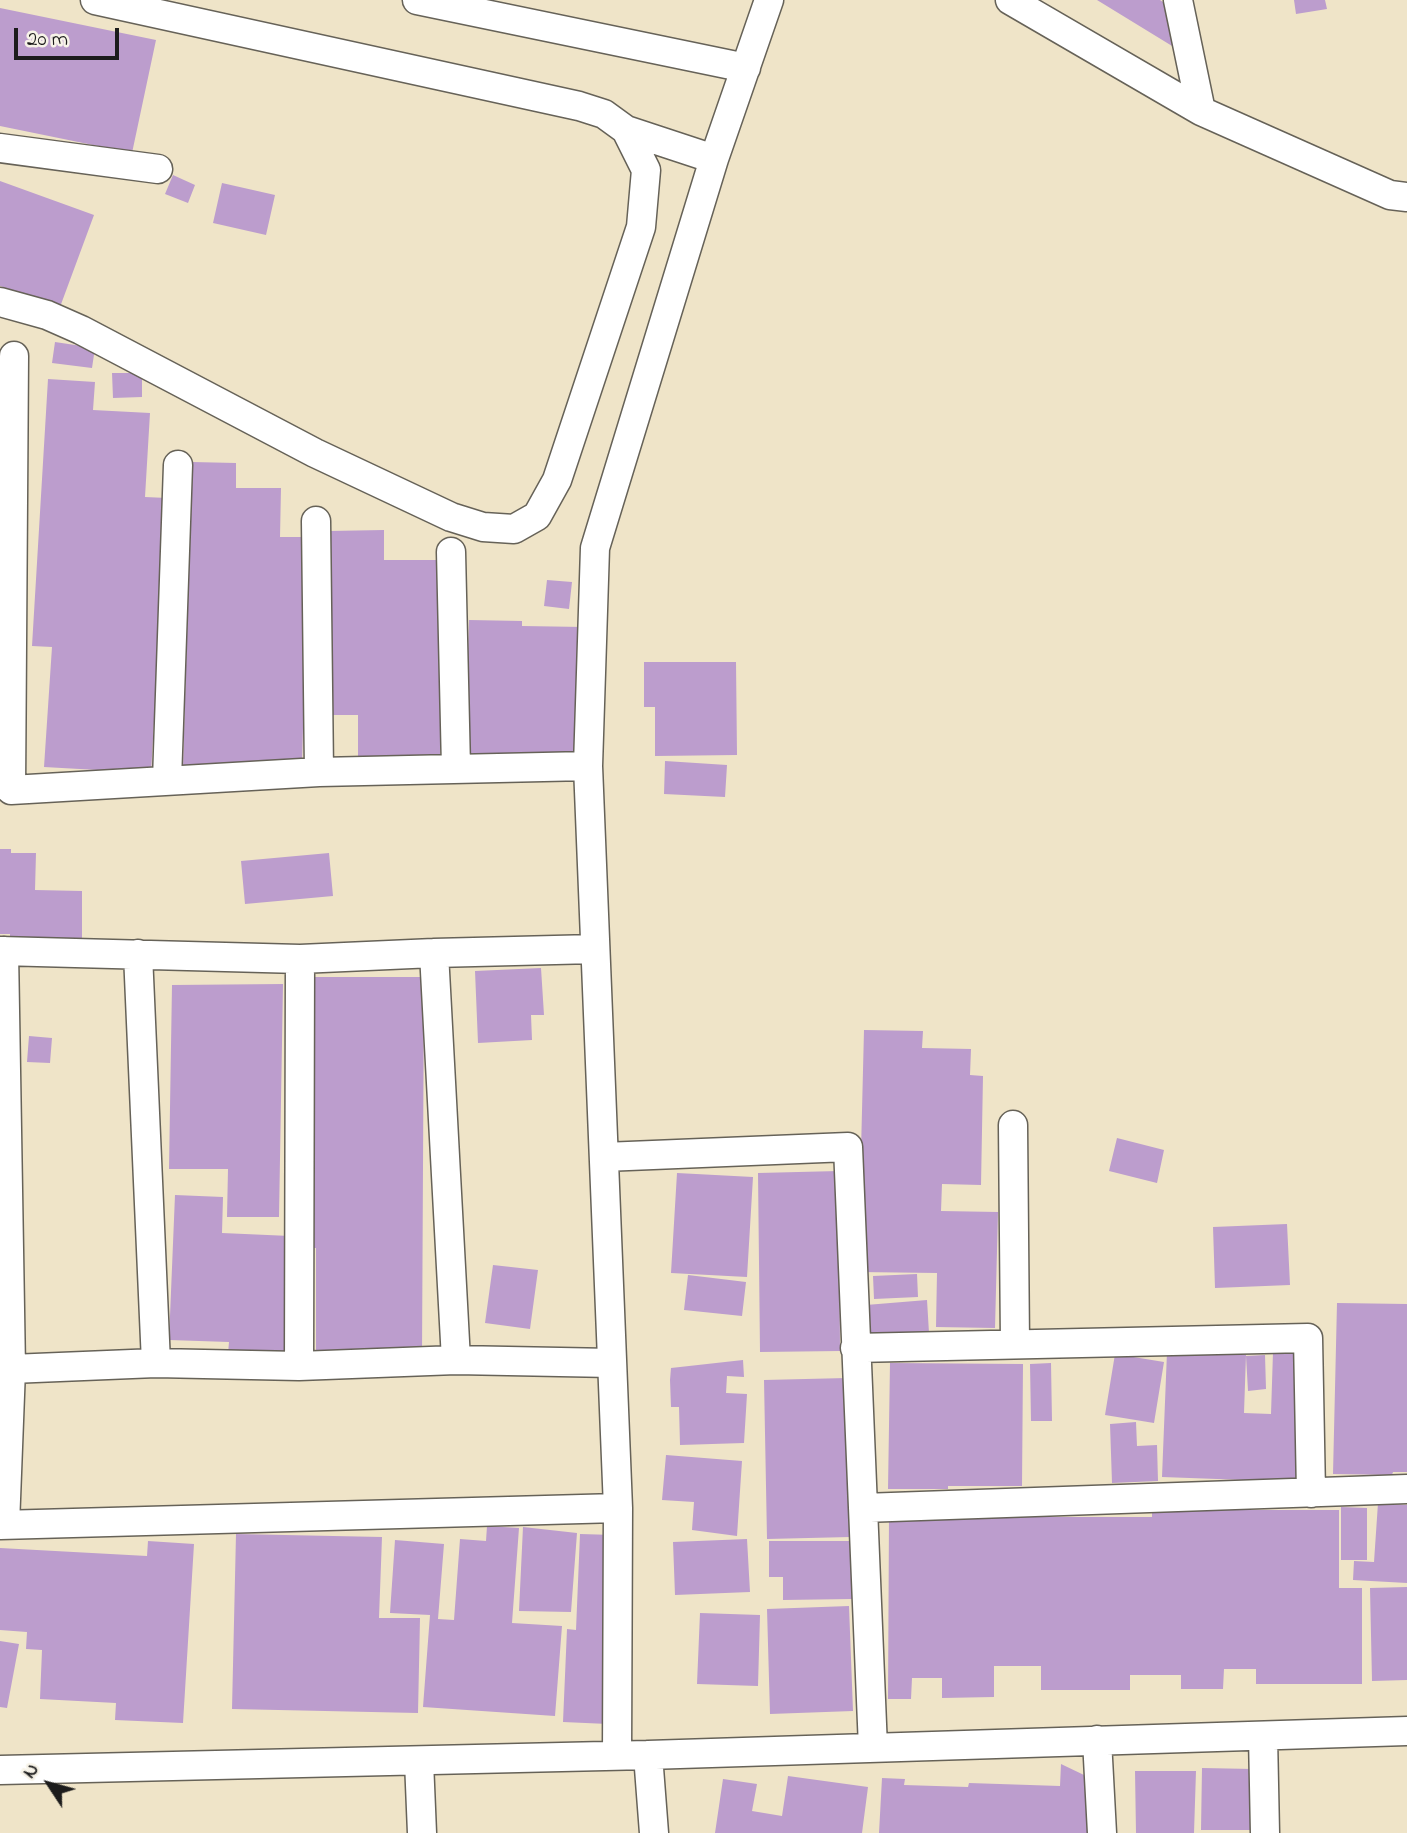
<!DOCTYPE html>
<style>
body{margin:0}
#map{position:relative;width:1407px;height:1833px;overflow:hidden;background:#efe4c8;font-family:"Indie Flower",sans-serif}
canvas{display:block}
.north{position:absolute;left:14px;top:1749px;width:70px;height:70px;-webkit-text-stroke:5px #f7f3e8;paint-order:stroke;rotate:306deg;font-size:19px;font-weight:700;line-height:28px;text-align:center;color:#1c1c1c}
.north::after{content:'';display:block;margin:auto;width:24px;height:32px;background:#1c1c1c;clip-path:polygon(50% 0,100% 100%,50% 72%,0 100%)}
.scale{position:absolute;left:14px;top:28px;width:105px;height:32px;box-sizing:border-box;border:4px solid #1c1c1c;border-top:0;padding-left:9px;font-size:21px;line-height:24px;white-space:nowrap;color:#1c1c1c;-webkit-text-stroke:5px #f7f3e8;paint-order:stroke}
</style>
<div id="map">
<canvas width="1407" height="1833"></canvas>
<div class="north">N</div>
<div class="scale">20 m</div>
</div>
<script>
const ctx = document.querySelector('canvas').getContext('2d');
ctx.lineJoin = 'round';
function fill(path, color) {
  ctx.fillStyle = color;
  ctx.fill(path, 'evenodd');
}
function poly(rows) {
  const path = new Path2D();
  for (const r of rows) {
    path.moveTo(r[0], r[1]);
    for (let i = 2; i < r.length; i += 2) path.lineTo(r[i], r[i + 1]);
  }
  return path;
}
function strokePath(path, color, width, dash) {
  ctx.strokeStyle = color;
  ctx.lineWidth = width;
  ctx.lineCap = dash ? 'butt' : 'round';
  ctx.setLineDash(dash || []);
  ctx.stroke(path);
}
fill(poly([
 [1097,0,1160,0,1166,4,1177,49],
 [1294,0,1325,0,1327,9,1296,14],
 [0,8,156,40,132,153,0,126],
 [173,175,195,185,188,203,165,194],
 [0,181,94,215,60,307,0,286],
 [222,183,275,195,266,235,213,223],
 [55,342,95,348,92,368,52,363],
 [112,373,142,373,142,397,113,398],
 [48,379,95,382,93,410,150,413,145,497,167,498,151,773,44,767,52,647,32,646],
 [192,462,236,463,236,488,281,488,280,537,308,537,302,766,183,767],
 [384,530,384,560,441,560,440,760,358,761,358,715,331,715,329,531],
 [547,580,572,582,569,609,544,606],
 [469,620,522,621,522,626,584,627,580,757,465,753],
 [644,662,736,662,737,755,655,756,655,707,644,707],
 [665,761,727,765,725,797,664,794],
 [0,849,11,849,11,853,36,853,35,890,82,891,82,941,10,940,10,934,0,934],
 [329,853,333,896,245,904,241,861],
 [541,968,544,1015,531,1015,532,1040,478,1043,475,971],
 [311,977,424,977,422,1355,316,1355,316,1248,310,1248],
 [283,984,279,1217,227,1217,228,1169,169,1169,172,985],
 [864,1030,923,1031,922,1048,971,1049,970,1075,983,1076,981,1185,942,1184,941,1211,998,1212,995,1328,936,1327,937,1273,858,1272],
 [29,1036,52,1038,50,1063,27,1062],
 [1117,1138,1164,1150,1157,1183,1109,1171],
 [839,1171,840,1351,760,1352,758,1173],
 [677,1173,753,1177,747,1277,671,1273],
 [175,1195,223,1197,222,1233,290,1236,284,1356,228,1354,229,1342,169,1340],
 [1287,1224,1290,1285,1215,1288,1213,1227],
 [493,1265,538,1270,530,1329,485,1323],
 [917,1274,918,1297,874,1299,873,1276],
 [688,1275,746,1282,742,1316,684,1310],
 [927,1300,929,1333,868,1338,866,1305],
 [1337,1303,1407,1304,1407,1472,1393,1472,1392,1475,1333,1474],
 [1167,1352,1246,1355,1244,1413,1271,1414,1273,1352,1304,1353,1300,1482,1162,1477],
 [1115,1354,1164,1362,1154,1423,1105,1415],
 [1265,1355,1266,1389,1248,1391,1246,1356],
 [743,1360,744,1377,727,1376,726,1393,747,1394,744,1443,680,1445,679,1407,671,1407,670,1380,671,1368],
 [890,1363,1023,1364,1022,1486,948,1486,948,1489,888,1489],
 [1051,1363,1052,1421,1031,1421,1030,1364],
 [847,1378,850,1537,767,1539,764,1380],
 [1136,1422,1137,1446,1157,1445,1158,1481,1112,1483,1110,1424],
 [666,1455,742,1461,737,1536,692,1530,694,1502,662,1500],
 [1378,1503,1407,1505,1407,1583,1353,1580,1354,1561,1374,1562],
 [1341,1507,1367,1508,1367,1560,1341,1560],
 [1152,1510,1339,1510,1339,1588,1362,1588,1362,1684,1256,1684,1256,1669,1224,1669,1223,1689,1181,1689,1181,1675,1130,1675,1130,1690,1041,1690,1041,1666,994,1666,994,1697,942,1698,942,1678,912,1678,911,1699,888,1699,889,1517,1152,1517],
 [487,1526,519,1528,512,1623,562,1626,555,1716,423,1707,430,1615,390,1613,395,1540,444,1544,438,1619,454,1620,460,1539,486,1541],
 [523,1527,577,1533,571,1612,519,1611],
 [236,1534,382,1537,379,1618,420,1618,418,1713,232,1709],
 [580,1534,614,1535,608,1724,563,1722,567,1629,576,1630],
 [747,1539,750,1592,675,1595,673,1542],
 [148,1541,194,1544,183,1723,115,1720,116,1703,40,1699,42,1650,26,1649,27,1632,0,1630,0,1548,147,1556],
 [769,1541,852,1541,852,1599,783,1600,783,1577,769,1577],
 [1407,1587,1407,1680,1372,1681,1370,1588],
 [849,1606,853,1711,770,1714,767,1609],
 [700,1613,760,1615,758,1686,697,1684],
 [0,1641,19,1644,7,1708,0,1707],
 [1061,1764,1084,1775,1088,1833,879,1833,882,1778,905,1779,904,1785,968,1787,969,1783,1060,1786],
 [1202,1768,1253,1769,1253,1830,1201,1830],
 [1135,1771,1196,1771,1194,1833,1136,1833],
 [788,1776,868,1787,862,1833,715,1833,723,1779,757,1784,752,1811,782,1816]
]), '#bc9dcd');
const minor = poly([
 [417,0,746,68],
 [1010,0,1201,111],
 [1178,0,1201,111,1390,195,1407,197],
 [626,130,714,159],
 [0,148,158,169],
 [0,302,47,315,81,330,315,453,451,517,483,527,514,529,537,516,557,480,641,227,646,170,626,130,604,114,579,106,95,0],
 [14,356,11,790,319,772,588,766],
 [316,521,319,772],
 [451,552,456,768],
 [167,780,178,465],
 [0,951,300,959,434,953,595,949],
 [4,951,11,1369],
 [434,953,456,1360],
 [138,954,156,1363],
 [1013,1125,1015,1344],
 [604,1157,848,1147,873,1748],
 [855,1348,1308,1338,1311,1493],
 [299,1366,300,959],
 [863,1508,1407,1489],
 [0,1525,618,1508],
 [5,1525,11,1369,156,1363,299,1366,456,1360,612,1363],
 [1263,1736,1265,1833],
 [1097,1740,1102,1833],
 [617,1755,618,1508,588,766,595,548,714,159,769,0],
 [648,1755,654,1833],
 [419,1761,422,1833],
 [0,1770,648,1755,1407,1731]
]);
strokePath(minor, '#666258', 31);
strokePath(minor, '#fff', 28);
</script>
